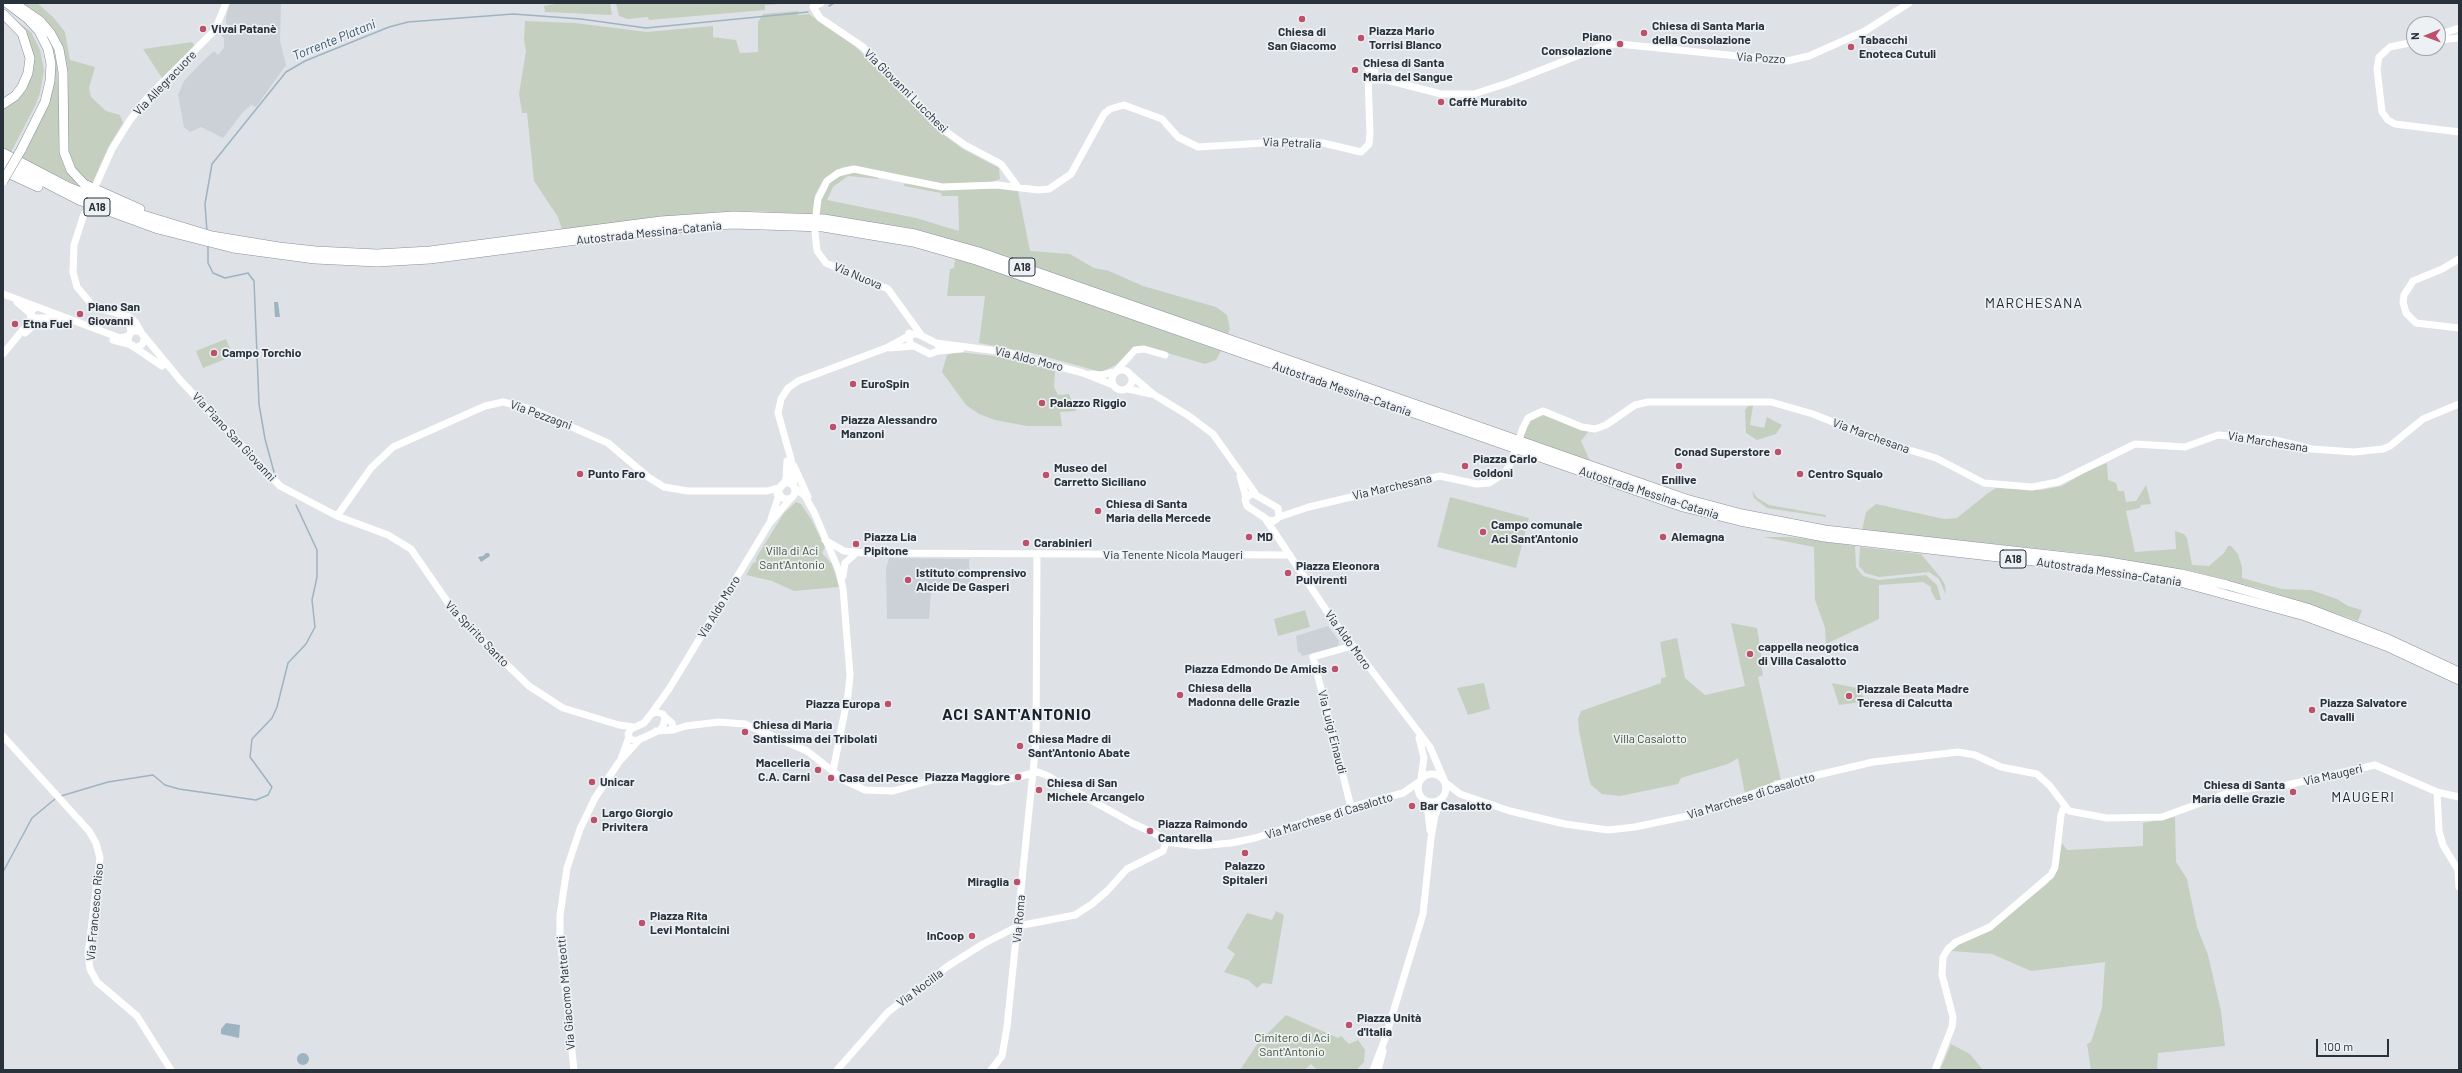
<!DOCTYPE html>
<meta charset="utf-8">
<style>
body{margin:0}
#map{position:relative;width:2462px;height:1073px;overflow:hidden;background:#dee2e6;font-family:Barlow,sans-serif}
canvas{display:block}
.frame{position:absolute;inset:0;border:4px solid #29313b;pointer-events:none}
.north{position:absolute;left:2406px;top:16px;width:40px;height:40px;box-sizing:border-box;background:#edf1f4;border:1px solid #9fa4aa;border-radius:50%;rotate:269deg;font-size:11px;font-weight:700;line-height:16px;text-align:center;color:#29313b}
.north::after{content:'';display:block;margin:auto;width:14px;height:18px;background:#bd506b;clip-path:polygon(50% 0,100% 100%,50% 72%,0 100%)}
.scale{position:absolute;left:2316px;top:1039px;width:73px;height:18px;box-sizing:border-box;border:2px solid #29313b;border-top:0;padding-left:5px;font-size:12px;line-height:14px;white-space:nowrap;color:#29313b;-webkit-text-stroke:3px #edf1f4;paint-order:stroke}
</style>
<div id="map">
<canvas width="2462" height="1073"></canvas>
<div class="frame"></div>
<div class="north">N</div>
<div class="scale">100 m</div>
</div>
<script>
const ctx = document.querySelector('canvas').getContext('2d');
ctx.lineJoin = 'round';
function fill(path, color) {
  ctx.fillStyle = color;
  ctx.fill(path, 'evenodd');
}
function poly(rows) {
  const path = new Path2D();
  for (const r of rows) {
    if (r.length === 3) {
      path.moveTo(r[0] + r[2], r[1]);
      path.arc(r[0], r[1], r[2], 0, 2 * Math.PI);
      continue;
    }
    path.moveTo(r[0], r[1]);
    for (let i = 2; i < r.length; i += 2) path.lineTo(r[i], r[i + 1]);
  }
  return path;
}
function strokePath(path, color, width, dash) {
  ctx.strokeStyle = color;
  ctx.lineWidth = width;
  ctx.lineCap = dash ? 'butt' : 'round';
  ctx.setLineDash(dash || []);
  ctx.stroke(path);
}
function label(font, color, halo, rows, align = 'center') {
  ctx.font = font + ' Barlow,sans-serif';
  ctx.lineWidth = 3.5;
  ctx.setLineDash([]);
  ctx.textBaseline = 'middle';
  ctx.strokeStyle = halo;
  ctx.fillStyle = color;
  for (const [text, x, y, turn = 0] of rows) {
    ctx.save();
    ctx.translate(x, y);
    ctx.rotate((+turn || 0) * Math.PI / 180);
    ctx.textAlign = isNaN(turn) ? turn : align;
    if (halo) ctx.strokeText(text, 0, 0);
    ctx.fillText(text, 0, 0);
    ctx.restore();
  }
}
fill(poly([
 [230,3,281,3,280,41,286,65,256,107,251,105,243,112,223,138,201,127,190,132,184,127,178,95,184,81,202,62,214,51,218,55,224,48,224,38,221,35,230,28,226,23,226,17],
 [889,558,969,559,970,583,931,592,929,619,887,619,886,569],
 [1328,626,1339,641,1338,646,1302,656,1300,652,1298,653,1296,636]
]), '#ccd1d7');
fill(poly([
 [18,3,37,3,53,17,65,32,70,60,95,67,89,88,91,97,106,111,120,115,123,123,109,146,91,186,86,183,69,160,61,50],
 [561,3,610,3,612,15,545,12,544,6],
 [616,3,794,3,765,5,765,10,649,20,648,17,628,19,619,16],
 [3,10,31,32,40,50,44,70,40,93,35,106,11,152,3,148,3,107,22,89,30,49],
 [798,11,798,15,809,14,855,46,937,130,963,149,999,168,1000,179,992,182,944,184,854,166,843,167,824,179,815,195,813,214,753,211,714,212,562,230,558,217,534,181,527,113,522,113,519,94,526,51,524,40,525,21,575,23,647,32,713,26,713,37,736,40,740,53,758,52,758,22,763,14],
 [42,30,51,41,57,64,61,157,65,168,78,186,19,157,51,85],
 [192,42,195,46,162,78,143,49],
 [854,172,876,176,879,179,848,176,833,187,827,200,916,218,959,231,958,196,942,196,941,193,904,186,904,184,1013,189,1018,191,1030,251,1070,254,1094,268,1109,271,1143,286,1216,307,1227,315,1230,329,1228,334,957,241,909,228,819,214,820,200,829,183,844,174],
 [955,258,976,264,1221,351,1216,360,1205,364,1151,348,1132,349,1116,365,1101,372,1032,353,979,343,985,296,947,296,950,269,954,268],
 [226,339,233,356,203,368,196,351],
 [958,352,1013,358,1055,371,1054,387,1058,395,1069,394,1076,411,1060,412,1062,426,1027,426,995,420,979,414,966,405,942,372,947,355],
 [1753,405,1750,425,1764,428,1767,417,1782,425,1776,434,1757,440,1746,433,1745,410,1748,406],
 [1542,414,1589,431,1581,441,1590,461,1522,438,1529,421],
 [2107,463,2108,480,2116,483,2118,491,2124,491,2126,502,2136,501,2146,485,2151,504,2141,505,2140,508,2126,511,2135,552,2176,549,2175,531,2184,534,2187,538,2192,565,2209,566,2224,553,2228,546,2231,546,2238,554,2242,567,2242,578,2282,589,2311,590,2337,599,2348,606,2362,610,2358,621,2262,589,2190,571,2090,554,1862,530,1866,512,1876,504,1944,519,1957,518,1988,493,1996,488,2041,490,2062,486,2085,472],
 [1752,490,1757,498,1769,505,1826,515,1826,517,1767,508,1754,498],
 [1450,497,1529,518,1516,568,1437,547],
 [796,502,801,504,811,519,825,547,822,553,832,564,839,587,794,591,772,581,746,575,753,563,756,562,756,558,784,513],
 [1763,537,1791,537,1855,546,1856,567,1863,576,1879,580,1926,575,1937,585,1941,600,1936,600,1931,591,1931,587,1923,582,1879,585,1879,619,1826,644,1825,628,1815,600,1814,547],
 [1860,547,1921,554,1941,578,1945,585,1946,595,1939,579,1929,572,1879,577,1865,573,1859,566],
 [1305,610,1310,627,1278,636,1274,619],
 [1731,623,1757,628,1763,666,1761,666,1763,675,1758,677,1781,780,1774,780,1774,782,1745,794,1738,758,1728,764,1681,778,1678,784,1620,796,1602,794,1591,785,1589,779,1579,731,1578,719,1581,711,1661,683,1661,678,1666,677,1660,642,1677,638,1685,678,1705,695,1745,686],
 [1484,683,1490,709,1468,715,1457,688],
 [1832,683,1862,689,1861,695,1864,696,1862,702,1839,705],
 [2175,817,2176,862,2187,879,2197,927,2208,955,2221,1011,2225,1046,2158,1053,2157,1070,2091,1070,2087,1044,2091,1042,2102,1008,2105,962,2031,971,1992,954,1951,951,1960,944,1988,932,2047,884,2057,871,2062,843,2067,850,2143,846,2143,823],
 [1276,911,1284,915,1272,984,1263,983,1257,988,1248,980,1224,972,1235,954,1227,948,1247,913,1272,920],
 [1286,1015,1338,1038,1341,1036,1349,1044,1358,1040,1365,1050,1364,1062,1356,1070,1317,1070,1311,1064,1304,1070,1240,1070,1258,1043],
 [1951,1044,1970,1054,1983,1070,1940,1070]
]), '#c5cfc0');
fill(poly([
 [278,302,280,317,275,317,274,302],
 [486,553,489,553,490,556,481,562,478,557,483,556],
 [226,1023,240,1025,239,1038,221,1034,221,1029],
 [303,1059,6]
]), '#9db3c2');
strokePath(poly([
 [829,6,834,3],
 [207,232,205,204,212,164,286,72,305,61,389,27,408,22,513,14,581,19,646,28,808,12],
 [208,246,208,263,213,273,225,278,248,273,254,281,259,404,265,439,274,472],
 [61,796,108,782,153,775,165,785,179,789,256,800,268,795,272,787,250,757,252,739,272,718,277,707,288,663,306,644,315,627,312,600,317,577,317,550,296,505],
 [3,872,32,818,55,799]
]), '#9db3c2', 1.5);
const highway = poly([
 [7,3,28,19,39,31,48,49,51,64,50,81,45,102,21,150],
 [14,3,40,21,51,34,59,49,63,72,64,152,71,170,84,184,140,209],
 [3,14,22,33,30,58,28,73,22,87,15,96,3,104],
 [3,153,68,187,123,209,212,236,279,247,316,251,377,254,430,251,661,221,733,216,824,219,915,234,979,252,1686,499,1742,514,1825,530,2103,561,2181,574,2227,585,2307,608,2388,639,2459,672],
 [3,161,79,200,158,229,233,248,315,259,377,262,430,259,662,229,733,224,823,227,913,242,976,260,1683,507,1740,521,1824,537,2103,569,2180,582,2305,616,2386,646,2459,680],
 [3,171,38,187]
]);
strokePath(highway, '#87919b', 10);
strokePath(poly([
 [821,3,813,7,820,18,863,47,937,125,965,145,1001,164,1018,187],
 [2438,35,2459,28],
 [2438,40,2459,38],
 [2414,42,2390,47,2379,57,2377,69,2382,112,2388,120,2395,124,2459,132],
 [1374,78,1375,72,1368,71,1367,77,1371,80,1387,80,1441,94,1474,94,1508,83,1605,45,1619,44,1787,61,1809,56,1865,31,1909,3],
 [95,187,112,149,130,120,148,97,215,30,226,3],
 [84,214,74,245,73,272,77,287,94,307,130,317,136,323,141,332],
 [816,215,818,199,827,181,838,173,854,169,942,187,997,185,1038,190,1049,189,1071,174,1104,114,1110,109,1124,105,1162,119,1178,137,1198,147,1296,141,1323,143,1361,152,1369,144,1370,133,1368,78],
 [815,232,817,251,826,263,888,289,922,336],
 [2459,259,2442,269,2413,281,2404,295,2403,302,2406,313,2416,323,2459,328],
 [3,294,120,338,129,336],
 [37,307,32,310,31,314,33,318,58,318],
 [121,317,130,325,131,333],
 [136,339,8],
 [25,333,42,318],
 [144,336,181,381,280,486,337,516,388,535,411,549,458,617,529,686,563,708,619,725,634,727],
 [113,340,132,345],
 [936,343,940,348,938,351,930,354,910,344,909,338,912,334,918,334,936,343,1005,352,1083,373,1113,385],
 [134,347,162,366],
 [890,348,913,346],
 [938,351,961,349],
 [3,354,30,321,31,314,17,302],
 [1122,380,10],
 [1117,370,1135,350,1144,349,1165,355],
 [1091,374,1101,375,1115,372],
 [1132,376,1153,394,1189,416,1213,434,1255,493],
 [1128,389,1151,394],
 [1523,428,1528,418,1543,411,1582,427,1595,429,1606,425,1635,405,1648,402,1771,402,1813,414,1880,441,1936,458,1984,483,2032,487,2058,482,2135,444,2185,447,2218,435,2275,440,2312,449,2354,452,2383,449,2390,446,2423,419,2459,404],
 [794,466,808,497],
 [1240,476,1246,497],
 [787,491,8],
 [783,485,786,479,787,461],
 [794,487,791,459,778,413,781,399,788,388,798,381,886,348,910,335,909,333],
 [796,489,805,496,815,514,839,571,843,588,850,675,848,695,833,771],
 [1252,493,1278,508,1279,517,1274,521,1268,520,1247,506,1245,499,1252,493],
 [337,516,371,468,393,447,485,406,503,402,531,409,608,443,648,477,664,487,688,491,767,491,781,487],
 [1279,517,1309,507,1440,476,1477,484,1489,483,1505,473,1511,462],
 [1265,518,1328,613,1430,747,1445,782],
 [771,519,779,495,777,494],
 [825,540,844,551,865,553,1290,555],
 [843,576,845,563,854,555],
 [657,712,663,714,665,718,663,726,660,730,636,741,630,739,628,734,631,729,644,723,651,714,657,712],
 [651,714,669,689,769,524,791,498],
 [673,730,686,726,719,722,745,724,807,751,844,780,865,790,893,791,943,777,961,776,997,782,1038,772,1048,776,1132,823,1156,834,1166,842,1198,846,1231,843,1255,838,1351,807,1403,793,1419,782],
 [656,731,673,730,672,723,663,715],
 [3,736,89,831,96,843,100,858,88,954,90,969,97,982,137,1016,171,1070],
 [1419,738,1424,758,1421,779],
 [621,759,629,737],
 [1432,788,14],
 [1446,783,1460,794,1510,811,1565,824,1608,830,1635,827,1697,814,1779,784,1873,762,1958,752,1975,755,2001,767,2037,774,2050,786,2069,811,2107,818,2162,817,2239,789,2287,785,2375,765,2437,792,2459,797],
 [2437,792,2439,831,2443,845,2458,870,2459,887],
 [1423,799,1428,812,1430,830],
 [1351,807,1313,657,1352,646],
 [574,1070,560,937,560,915,567,868,580,829,595,798,619,762,640,739],
 [837,1070,888,1012,948,966,983,944,1018,926,1075,915,1092,904,1107,891,1127,869,1163,851,1166,842],
 [991,1070,1002,1056,1007,1027,1036,742,1037,554],
 [1373,1070,1385,1039,1423,914,1431,838,1435,815,1442,799],
 [1378,1070,1383,1051],
 [1935,1070,1952,1027,1953,1017,1942,975,1943,957,1948,949,1956,942,1990,927,2051,875,2055,867,2061,815,2064,807]
]), '#fff', 7);
strokePath(highway, '#fff', 9);
const highwayBridge = poly([
 [3,181,21,150]
]);
strokePath(highwayBridge, '#87919b', 10, []);
strokePath(poly([
 [1511,462,1523,428]
]), '#fff', 7);
strokePath(highwayBridge, '#fff', 9);
for (const [x, y, r, color] of [
 [1302,19,4,"#bd506b"],
 [203,29,4,"#bd506b"],
 [1644,33,4,"#bd506b"],
 [1361,38,4,"#bd506b"],
 [1620,44,4,"#bd506b"],
 [1851,47,4,"#bd506b"],
 [1355,70,4,"#bd506b"],
 [1441,102,4,"#bd506b"],
 [80,314,4,"#bd506b"],
 [15,324,4,"#bd506b"],
 [214,353,4,"#bd506b"],
 [853,384,4,"#bd506b"],
 [1042,403,4,"#bd506b"],
 [833,427,4,"#bd506b"],
 [1778,452,4,"#bd506b"],
 [1465,466,4,"#bd506b"],
 [1679,466,4,"#bd506b"],
 [580,474,4,"#bd506b"],
 [1800,474,4,"#bd506b"],
 [1046,475,4,"#bd506b"],
 [1098,511,4,"#bd506b"],
 [1483,532,4,"#bd506b"],
 [1249,537,4,"#bd506b"],
 [1663,537,4,"#bd506b"],
 [1026,543,4,"#bd506b"],
 [856,544,4,"#bd506b"],
 [1288,573,4,"#bd506b"],
 [908,580,4,"#bd506b"],
 [1750,654,4,"#bd506b"],
 [1335,669,4,"#bd506b"],
 [1180,695,4,"#bd506b"],
 [1849,696,4,"#bd506b"],
 [888,704,4,"#bd506b"],
 [2312,710,4,"#bd506b"],
 [745,732,4,"#bd506b"],
 [1020,746,4,"#bd506b"],
 [818,770,4,"#bd506b"],
 [1018,777,4,"#bd506b"],
 [831,778,4,"#bd506b"],
 [592,782,4,"#bd506b"],
 [1039,790,4,"#bd506b"],
 [2293,792,4,"#bd506b"],
 [1412,806,4,"#bd506b"],
 [594,820,4,"#bd506b"],
 [1150,831,4,"#bd506b"],
 [1245,853,4,"#bd506b"],
 [1017,882,4,"#bd506b"],
 [642,923,4,"#bd506b"],
 [972,936,4,"#bd506b"],
 [1349,1025,4,"#bd506b"]
]) {
  const dot = new Path2D();
  dot.arc(x, y, r, 0, 2 * Math.PI);
  ctx.fillStyle = color;
  ctx.fill(dot);
  strokePath(dot, '#edf1f4', 1.5);
}
for (const [x, y, w] of [
 [97,207,26],
 [1022,267,26],
 [2013,559,26]
]) {
  const box = new Path2D();
  box.roundRect(x - w / 2, y - 9, w, 18, 3);
  ctx.fillStyle = '#edf1f4';
  ctx.fill(box);
  strokePath(box, '#29313b', 1);
}
label('bold 11px', '#29313b', null, [
 ["A18",97,207],
 ["A18",1022,267],
 ["A18",2013,559]
]);
label('bold 12px', '#29313b', '#edf1f4', [
 ["Chiesa di Santa Maria",1652,26],
 ["della Consolazione",1652,40],
 ["Vivai Patanè",211,29],
 ["Piazza Mario",1369,31],
 ["Torrisi Blanco",1369,45],
 ["Chiesa di",1302,32,"center"],
 ["San Giacomo",1302,46,"center"],
 ["Piano",1612,37,"right"],
 ["Consolazione",1612,51,"right"],
 ["Tabacchi",1859,40],
 ["Enoteca Cutuli",1859,54],
 ["Chiesa di Santa",1363,63],
 ["Maria del Sangue",1363,77],
 ["Caffè Murabito",1449,102],
 ["Piano San",88,307],
 ["Giovanni",88,321],
 ["Etna Fuel",23,324],
 ["Campo Torchio",222,353],
 ["EuroSpin",861,384],
 ["Palazzo Riggio",1050,403],
 ["Piazza Alessandro",841,420],
 ["Manzoni",841,434],
 ["Conad Superstore",1770,452,"right"],
 ["Piazza Carlo",1473,459],
 ["Goldoni",1473,473],
 ["Museo del",1054,468],
 ["Carretto Siciliano",1054,482],
 ["Punto Faro",588,474],
 ["Centro Squalo",1808,474],
 ["Enilive",1679,480,"center"],
 ["Chiesa di Santa",1106,504],
 ["Maria della Mercede",1106,518],
 ["Campo comunale",1491,525],
 ["Aci Sant'Antonio",1491,539],
 ["Piazza Lia",864,537],
 ["Pipitone",864,551],
 ["MD",1257,537],
 ["Alemagna",1671,537],
 ["Carabinieri",1034,543],
 ["Piazza Eleonora",1296,566],
 ["Pulvirenti",1296,580],
 ["Istituto comprensivo",916,573],
 ["Alcide De Gasperi",916,587],
 ["cappella neogotica",1758,647],
 ["di Villa Casalotto",1758,661],
 ["Piazza Edmondo De Amicis",1327,669,"right"],
 ["Chiesa della",1188,688],
 ["Madonna delle Grazie",1188,702],
 ["Piazzale Beata Madre",1857,689],
 ["Teresa di Calcutta",1857,703],
 ["Piazza Salvatore",2320,703],
 ["Cavalli",2320,717],
 ["Piazza Europa",880,704,"right"],
 ["Chiesa di Maria",753,725],
 ["Santissima dei Tribolati",753,739],
 ["Chiesa Madre di",1028,739],
 ["Sant'Antonio Abate",1028,753],
 ["Macelleria",810,763,"right"],
 ["C.A. Carni",810,777,"right"],
 ["Piazza Maggiore",1010,777,"right"],
 ["Casa del Pesce",839,778],
 ["Unicar",600,782],
 ["Chiesa di San",1047,783],
 ["Michele Arcangelo",1047,797],
 ["Chiesa di Santa",2285,785,"right"],
 ["Maria delle Grazie",2285,799,"right"],
 ["Bar Casalotto",1420,806],
 ["Largo Giorgio",602,813],
 ["Privitera",602,827],
 ["Piazza Raimondo",1158,824],
 ["Cantarella",1158,838],
 ["Palazzo",1245,866,"center"],
 ["Spitaleri",1245,880,"center"],
 ["Miraglia",1009,882,"right"],
 ["Piazza Rita",650,916],
 ["Levi Montalcini",650,930],
 ["InCoop",964,936,"right"],
 ["Piazza Unità",1357,1018],
 ["d'Italia",1357,1032]
], 'left');
label('12px', '#29313b', '#edf1f4', [
 ["Via Pozzo",1761,58,3],
 ["Via Allegracuore",165,83,-46],
 ["Via Giovanni Lucchesi",906,91,45],
 ["Via Petralia",1292,143,2],
 ["Autostrada Messina-Catania",649,233,-6],
 ["Via Nuova",858,276,23],
 ["Via Aldo Moro",1029,359,14],
 ["Autostrada Messina-Catania",1342,389,19],
 ["Via Pezzagni",541,415,20],
 ["Via Marchesana",1871,436,20],
 ["Via Piano San Giovanni",234,437,47],
 ["Via Marchesana",2268,442,9],
 ["Via Marchesana",1392,487,-13],
 ["Autostrada Messina-Catania",1649,493,18],
 ["Via Tenente Nicola Maugeri",1173,555],
 ["Autostrada Messina-Catania",2109,572,8],
 ["Via Aldo Moro",719,607,-59],
 ["Via Spirito Santo",477,634,46],
 ["Via Aldo Moro",1348,640,54],
 ["Via Luigi Einaudi",1332,732,76],
 ["Via Maugeri",2333,775,-13],
 ["Via Marchese di Casalotto",1751,796,-17],
 ["Via Marchese di Casalotto",1329,816,-17],
 ["Via Francesco Riso",95,912,-85],
 ["Via Roma",1019,919,-85],
 ["Via Nocilla",920,988,-37],
 ["Via Giacomo Matteotti",566,993,-95]
]);
label('12px', '#405538', '#edf1f4', [
 ["Villa di Aci",792,551],
 ["Sant'Antonio",792,565],
 ["Villa Casalotto",1650,739],
 ["Cimitero di Aci",1292,1038],
 ["Sant'Antonio",1292,1052]
]);
label('italic 13px', '#38536a', '#edf1f4', [
 ["Torrente Platani",334,40,-22]
]);
ctx.letterSpacing = '1px';
label('14px', '#1b222c', '#edf1f4', [
 ["MARCHESANA",2034,303],
 ["MAUGERI",2363,797]
]);
ctx.letterSpacing = '0px';
ctx.letterSpacing = '1px';
label('bold 16px', '#1b222c', '#edf1f4', [
 ["ACI SANT'ANTONIO",1017,715]
]);
ctx.letterSpacing = '0px';
</script>
